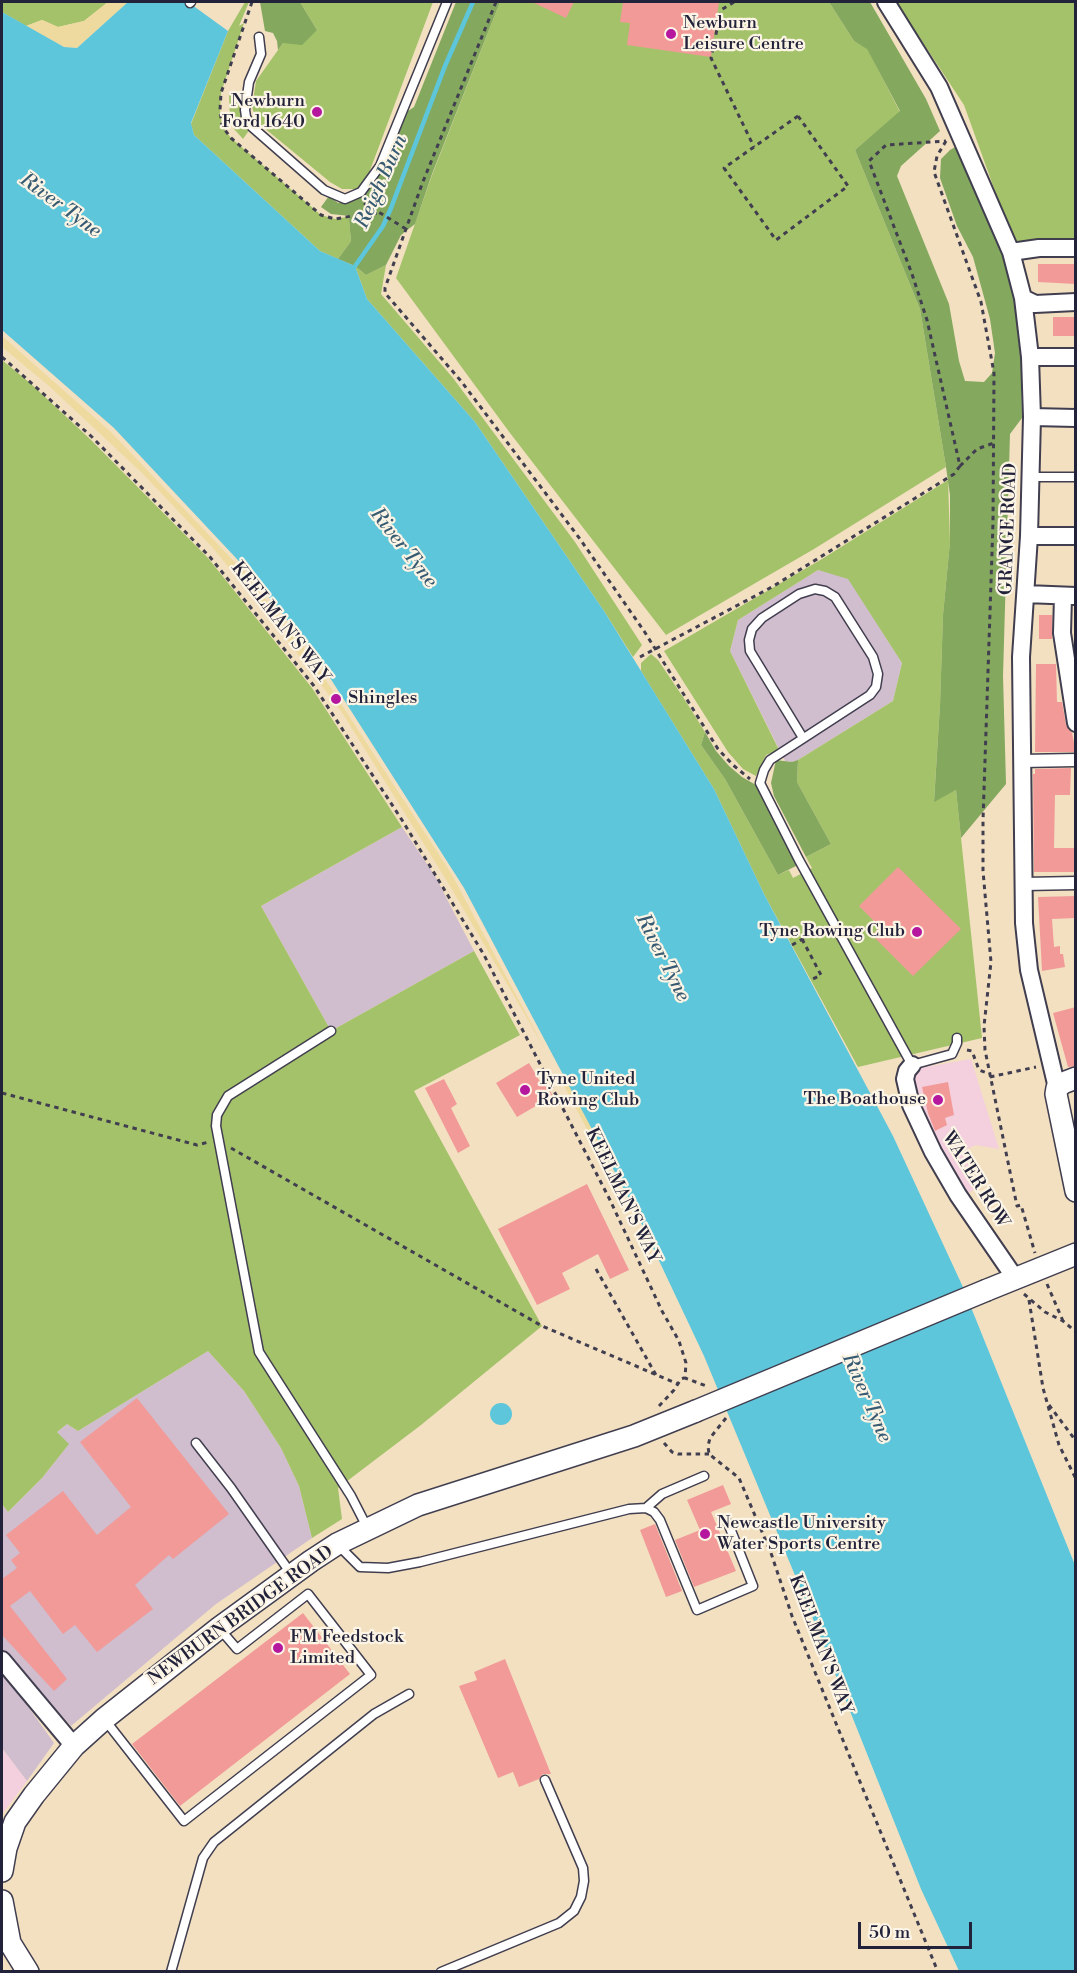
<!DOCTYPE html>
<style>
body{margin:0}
#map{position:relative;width:1077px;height:1973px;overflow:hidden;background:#f2e0c1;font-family:"Libre Bodoni",serif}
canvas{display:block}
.frame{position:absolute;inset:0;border:3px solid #22223b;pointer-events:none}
.scale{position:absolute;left:858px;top:1922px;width:114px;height:27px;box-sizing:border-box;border:3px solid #22223b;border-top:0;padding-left:8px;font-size:18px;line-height:21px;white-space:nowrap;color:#22223b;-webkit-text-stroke:4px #fcf5e5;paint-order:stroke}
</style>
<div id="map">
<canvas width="1077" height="1973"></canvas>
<div class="frame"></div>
<div class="scale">50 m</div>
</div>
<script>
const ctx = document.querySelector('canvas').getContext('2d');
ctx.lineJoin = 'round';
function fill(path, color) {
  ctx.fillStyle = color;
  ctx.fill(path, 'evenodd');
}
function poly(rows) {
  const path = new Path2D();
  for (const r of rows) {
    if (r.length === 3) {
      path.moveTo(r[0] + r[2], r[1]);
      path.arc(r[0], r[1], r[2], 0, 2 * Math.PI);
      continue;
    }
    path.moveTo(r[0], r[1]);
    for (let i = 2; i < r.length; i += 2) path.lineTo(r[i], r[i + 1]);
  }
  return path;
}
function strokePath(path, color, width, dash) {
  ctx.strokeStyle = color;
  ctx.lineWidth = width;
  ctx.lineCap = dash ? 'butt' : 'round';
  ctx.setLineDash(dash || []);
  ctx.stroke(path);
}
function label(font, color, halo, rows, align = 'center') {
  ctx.font = font + ' "Libre Bodoni",serif';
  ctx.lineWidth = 4.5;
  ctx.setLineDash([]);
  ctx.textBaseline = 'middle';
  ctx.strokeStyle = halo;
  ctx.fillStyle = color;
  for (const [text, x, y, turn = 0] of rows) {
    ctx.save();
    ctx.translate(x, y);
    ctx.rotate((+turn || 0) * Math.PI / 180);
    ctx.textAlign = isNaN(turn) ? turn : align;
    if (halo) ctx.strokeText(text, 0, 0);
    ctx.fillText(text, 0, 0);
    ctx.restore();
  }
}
fill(poly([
 [971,1059,999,1149,976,1145,961,1152,981,1186,966,1194,915,1106,912,1080,914,1069],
 [2,1748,27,1781,3,1813,2,1819]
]), '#f4cfde');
fill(poly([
 [818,570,848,578,902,663,893,701,798,760,792,762,785,761,730,651,738,620],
 [402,827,435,876,474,951,331,1031,261,906],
 [208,1351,244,1391,281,1448,299,1486,312,1538,216,1604,71,1726,2,1651,2,1504,8,1512,42,1478,68,1445,57,1432,67,1424,78,1431],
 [2,1670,54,1743,27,1781,2,1748]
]), '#d0bdce');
fill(poly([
 [2,2,108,2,84,21,58,27,42,20,26,26,2,12],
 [245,2,249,2,239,26,244,23,221,93,220,110,222,126,231,138,321,215,335,219,351,216,349,220,351,241,338,259,320,251,194,135,191,124,228,31],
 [300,2,433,2,369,173,357,189,342,189,330,182,257,122,252,107,256,81,283,43,317,30],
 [500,2,829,2,854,41,867,48,900,112,855,150,920,309,946,467,814,549,666,635,510,433,396,278,432,175],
 [896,2,1075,2,1075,241,1013,241,964,105],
 [229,95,240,97,242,114,250,129,243,139,234,129,230,117],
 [386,265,381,294,453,378,575,542,642,645,633,657,604,611,475,422,367,299,355,266,366,275],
 [2,360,30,383,90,439,208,558,312,688,402,827,261,906,331,1031,474,951,520,1035,414,1091,542,1326,421,1425,338,1488,342,1519,312,1538,299,1486,281,1448,244,1391,208,1351,78,1431,67,1424,57,1432,69,1444,42,1478,8,1512,2,1504],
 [948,480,950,542,943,615,940,705,934,801,956,790,982,1038,858,1067,764,894,714,789,641,671,641,663,651,654,658,660,683,697,705,732,701,745,725,779,778,875,789,870,793,878,812,868,806,857,831,844,797,782,798,760,893,701,902,663,848,579,818,570,738,620,730,651,779,750,766,755,756,776,743,769,728,752,664,651,822,559]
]), '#a4c26a');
fill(poly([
 [260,2,300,2,317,30,302,45,283,43,278,50,277,41,273,33,265,31],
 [456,2,500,2,432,174,415,224,401,235,386,265,366,275,355,266,338,259,351,241,349,220,350,216,331,214,321,207,329,196,338,203,351,200,386,163,408,111,414,107],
 [829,2,870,2,926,99,940,131,901,166,897,176,949,304,959,361,965,381,984,382,992,373,995,353,990,319,973,257,957,226,940,178,941,159,950,150,957,146,1001,251,1014,298,1021,362,1022,418,1010,434,1003,676,1006,784,961,838,956,790,934,802,940,705,943,615,950,542,950,495,946,467,920,309,855,150,900,111,867,49,854,41],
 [705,732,716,751,729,766,742,777,756,785,800,864,778,875,725,779,701,745],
 [776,760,792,762,798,760,797,782,831,844,806,857,774,796,771,783]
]), '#83a85e');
fill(poly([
 [108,2,128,2,77,48,64,47,26,26,42,20,58,27,84,21],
 [2,336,111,432,247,575,312,659,451,873,546,1051,450,886,341,711,272,620,212,547,142,473,49,386,2,347],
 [572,1076,610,1148,600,1154,562,1082]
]), '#eeda9e');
fill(poly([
 [128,2,188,2,228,31,191,123,194,135,320,251,355,266,367,299,475,422,604,611,714,789,764,894,893,1136,962,1285,1075,1565,1075,1971,959,1971,921,1889,816,1626,704,1356,637,1214,464,888,318,659,250,573,114,428,2,330,2,12,64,47,77,48],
 [501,1414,11]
]), '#5ec6db');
strokePath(poly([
 [353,269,383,226,391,208,445,66,473,2]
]), '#5ec6db', 4.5);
fill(poly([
 [532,2,574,2,566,18],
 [623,2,719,2,711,57,627,45,630,23,620,22],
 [1038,264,1076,264,1076,284,1038,282],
 [1053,317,1076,317,1076,336,1053,336],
 [1039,615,1052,615,1052,639,1039,639],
 [1036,664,1056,664,1057,702,1062,702,1066,725,1072,733,1076,752,1035,752],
 [1071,768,1070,795,1055,795,1054,848,1076,848,1076,872,1034,872,1033,774,1035,774,1035,769],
 [898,867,961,929,913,976,872,935,880,927,859,906],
 [1076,896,1076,918,1052,919,1054,947,1060,946,1060,954,1063,954,1065,967,1042,971,1038,897],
 [1076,1007,1076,1066,1068,1067,1053,1013],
 [529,1063,542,1085,545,1083,553,1096,517,1117,496,1083],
 [444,1079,457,1104,451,1108,470,1146,458,1153,425,1088],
 [948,1082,954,1115,945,1118,947,1125,935,1131,928,1113,922,1087],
 [587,1184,629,1270,610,1279,598,1254,562,1273,570,1289,537,1305,498,1229],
 [137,1398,229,1514,173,1559,169,1555,135,1585,153,1609,97,1652,75,1625,63,1634,30,1591,10,1606,67,1679,54,1691,2,1635,2,1579,17,1568,11,1560,20,1553,6,1535,63,1491,97,1535,131,1507,80,1442],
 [723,1485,731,1504,711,1512,736,1571,694,1587,675,1540,700,1530,687,1500],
 [655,1524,682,1591,666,1597,640,1530],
 [303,1613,350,1674,180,1806,132,1744],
 [505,1659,551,1774,543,1774,539,1779,519,1787,513,1772,498,1778,459,1686,477,1680,474,1672]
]), '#f29a98');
const service = poly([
 [190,3,191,2],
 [259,37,261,54,249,82,245,110,246,117,252,127,324,190,345,199,361,192,380,166,447,2],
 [1031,477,1076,477],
 [803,738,750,651,749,640,752,629,762,618,799,594,815,589,825,591,835,597,873,657,878,674,876,687,870,695,770,760,764,770,760,783,799,860,912,1065,952,1054,957,1043,957,1038],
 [331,1031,228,1096,217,1115,216,1126,259,1352,351,1496,368,1529],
 [196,1443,231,1488,292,1575],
 [646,1508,662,1494,704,1476],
 [338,1545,360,1567,388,1568,420,1562,629,1509,646,1508,654,1512,660,1520,697,1610,753,1586,728,1523],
 [105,1720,184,1821,371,1675,308,1594,237,1649,219,1628],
 [171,1972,203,1858,214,1842,374,1714,409,1694],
 [441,1972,559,1923,574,1911,581,1897,584,1881,583,1868,545,1780]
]);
const pedestrian = poly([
 [1021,761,1076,760],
 [1024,884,1076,883]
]);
const minor = poly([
 [886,2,939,87,1011,252,1023,298,1030,357,1032,417,1029,536,1021,657,1024,923,1029,970,1057,1088],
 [1011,252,1039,248,1076,248],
 [1023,298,1035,304,1076,302],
 [1030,357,1076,357],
 [1032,417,1076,418],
 [1029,536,1076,536],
 [1026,594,1076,596],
 [1063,596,1062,633,1076,723],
 [912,1065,907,1071,905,1079,911,1105,933,1152,958,1195,1015,1278],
 [2,1660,74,1746]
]);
const tertiary = poly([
 [1076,1078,1063,1083,1057,1088,1056,1094,1076,1191],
 [987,1290,1076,1254],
 [2,1871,6,1848,15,1822,34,1795,74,1746,104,1719,219,1628,311,1561,337,1544,418,1505,634,1436,696,1411],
 [2,1901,10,1943,28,1972]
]);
strokePath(service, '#413e4f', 11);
strokePath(pedestrian, '#413e4f', 15);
strokePath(minor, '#413e4f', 20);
strokePath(tertiary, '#413e4f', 24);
strokePath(poly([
 [252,2,221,93,220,110,222,126,231,138,321,215,335,219,369,213,382,214],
 [496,2,422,184,385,288,385,293,461,381,580,539,644,631,718,749,733,765,750,779],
 [734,2,721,10,711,58,754,147],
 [798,116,848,186,776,240,724,168,798,116],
 [946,141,937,156,934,172,981,302,994,373,993,523,983,820,983,871,991,962,984,1026,985,1050,1017,1206,1021,1205,1035,1253],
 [364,203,406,229],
 [2,357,92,437,210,557,314,686,402,820,484,955,610,1200,662,1311,679,1341,686,1363,685,1378,709,1387],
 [960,466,977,449,994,443],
 [640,657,772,587,954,474,960,466,927,320,912,274,869,161,886,145,946,141],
 [802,939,821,975,811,980],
 [792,945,824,927],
 [967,1050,972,1051,979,1070,990,1074],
 [990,1077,1036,1067],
 [2,1093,197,1145,209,1142],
 [231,1148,542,1326,678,1384],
 [596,1269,656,1375],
 [1047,1284,1063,1321],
 [1024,1294,1045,1312,1063,1321,1076,1332],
 [1029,1300,1043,1388,1059,1445,1076,1479],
 [1049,1405,1076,1441],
 [659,1406,674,1390,681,1379,684,1378],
 [726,1418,710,1438,708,1446,709,1454,739,1478,771,1553,792,1616,938,1972],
 [664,1443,672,1452,678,1454,709,1454]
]), '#413e4f', 3, [4.5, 4.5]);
strokePath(service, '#fff', 8);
strokePath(pedestrian, '#fff', 12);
strokePath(minor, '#fff', 16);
strokePath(tertiary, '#fff', 21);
const tertiaryBridge = poly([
 [696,1411,987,1290]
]);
strokePath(tertiaryBridge, '#413e4f', 24, []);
strokePath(tertiaryBridge, '#fff', 21);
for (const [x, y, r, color] of [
 [671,34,6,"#b5179e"],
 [317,112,6,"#b5179e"],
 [336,699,6,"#b5179e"],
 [917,932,6,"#b5179e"],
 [525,1090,6,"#b5179e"],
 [938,1100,6,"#b5179e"],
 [705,1534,6,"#b5179e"],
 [278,1648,6,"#b5179e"]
]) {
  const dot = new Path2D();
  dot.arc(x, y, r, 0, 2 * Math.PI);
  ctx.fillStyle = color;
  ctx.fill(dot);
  strokePath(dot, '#fcf5e5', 2);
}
label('18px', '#22223b', '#fcf5e5', [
 ["Newburn",683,24],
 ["Leisure Centre",683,45],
 ["Newburn",305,102,"right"],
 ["Ford 1640",305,123,"right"],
 ["Shingles",348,699],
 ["Tyne Rowing Club",905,932,"right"],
 ["Tyne United",537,1080],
 ["Rowing Club",537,1101],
 ["The Boathouse",926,1100,"right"],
 ["Newcastle University",717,1524],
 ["Water Sports Centre",717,1545],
 ["FM Feedstock",290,1638],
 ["Limited",290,1659]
], 'left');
label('18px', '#22223b', '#fcf5e5', [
 ["GRANGE ROAD",1009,529,-88],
 ["KEELMAN'S WAY",280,623,52],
 ["WATER ROW",975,1180,58],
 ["KEELMAN'S WAY",622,1196,64],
 ["NEWBURN BRIDGE ROAD",241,1616,-36],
 ["KEELMAN'S WAY",820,1645,69]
]);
label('italic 20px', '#375b73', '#fcf5e5', [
 ["Reigh Burn",382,182,-66],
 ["River Tyne",60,206,36],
 ["River Tyne",403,548,52],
 ["River Tyne",662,958,63],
 ["River Tyne",866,1398,66]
]);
</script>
